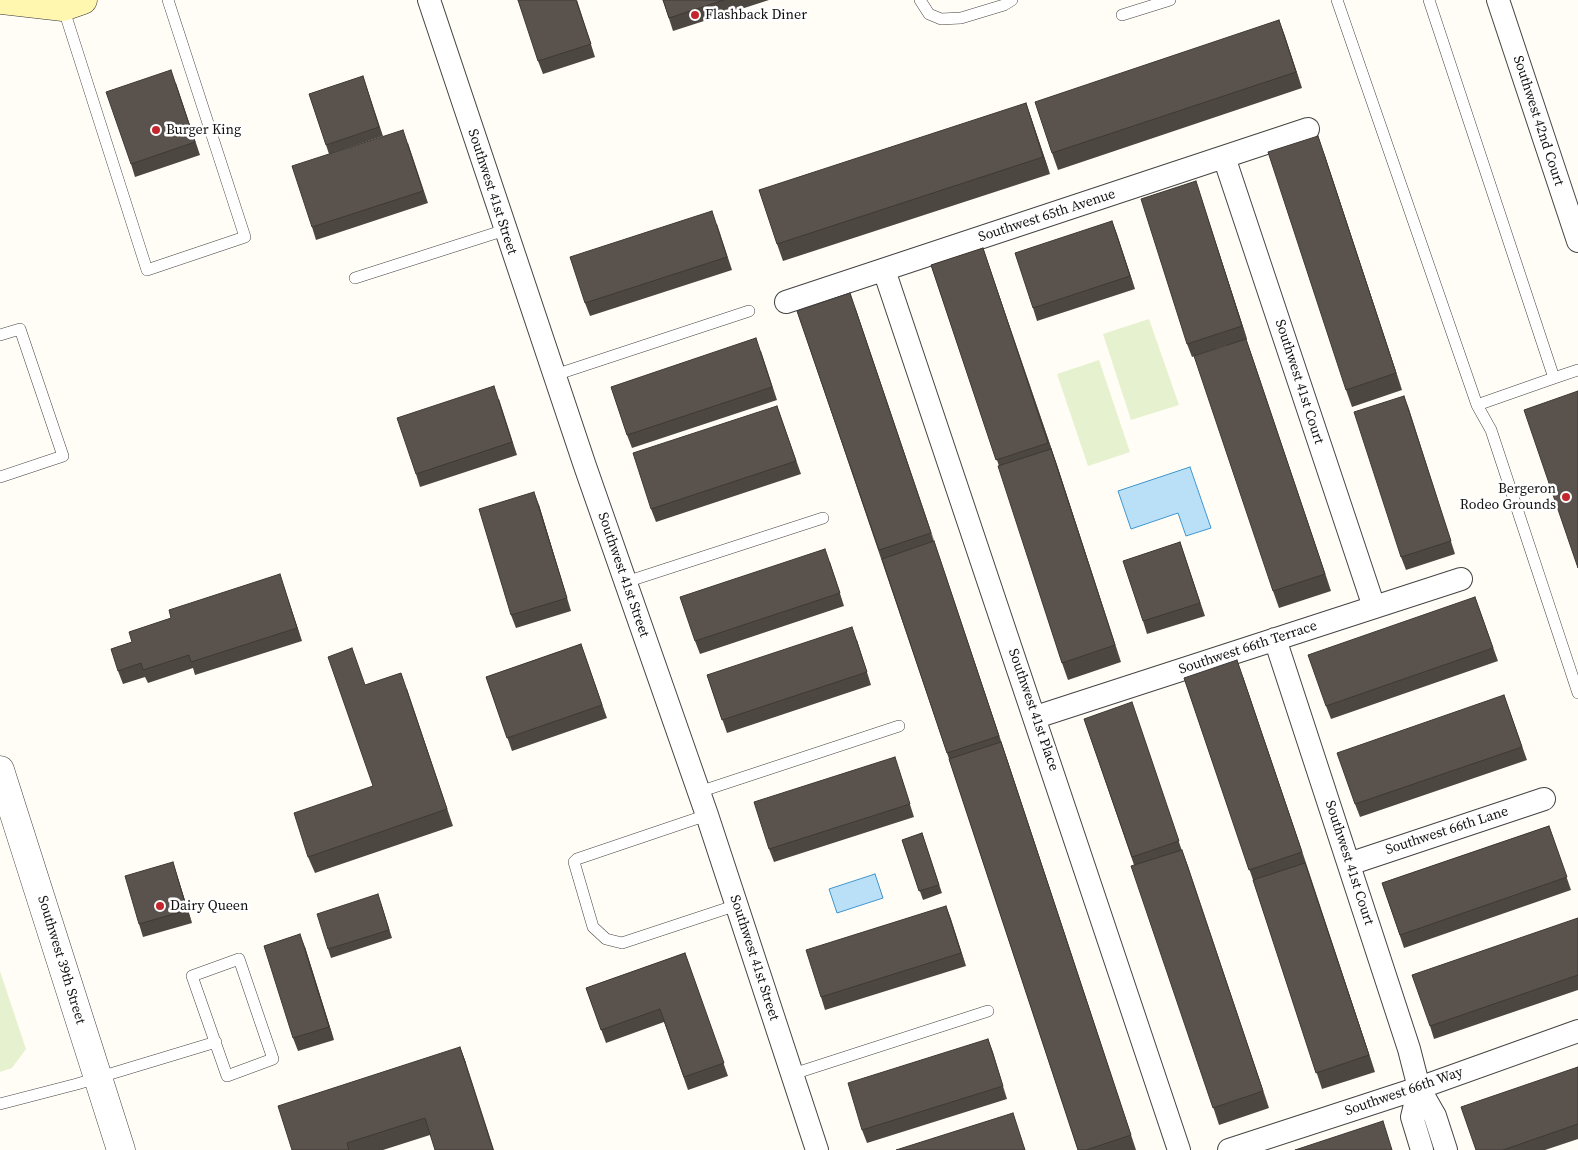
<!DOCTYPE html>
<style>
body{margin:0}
canvas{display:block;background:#fffdf5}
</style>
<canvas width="1578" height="1150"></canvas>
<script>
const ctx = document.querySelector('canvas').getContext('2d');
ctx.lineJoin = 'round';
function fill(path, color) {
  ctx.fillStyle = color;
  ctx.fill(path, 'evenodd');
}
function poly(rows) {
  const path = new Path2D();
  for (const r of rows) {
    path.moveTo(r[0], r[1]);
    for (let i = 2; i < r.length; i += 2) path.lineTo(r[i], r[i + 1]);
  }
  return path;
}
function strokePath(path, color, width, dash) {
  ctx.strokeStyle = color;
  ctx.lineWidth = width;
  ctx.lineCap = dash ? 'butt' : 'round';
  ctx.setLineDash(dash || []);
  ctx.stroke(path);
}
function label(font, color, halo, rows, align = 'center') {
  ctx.font = font + ' "Source Serif 4",serif';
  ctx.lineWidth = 5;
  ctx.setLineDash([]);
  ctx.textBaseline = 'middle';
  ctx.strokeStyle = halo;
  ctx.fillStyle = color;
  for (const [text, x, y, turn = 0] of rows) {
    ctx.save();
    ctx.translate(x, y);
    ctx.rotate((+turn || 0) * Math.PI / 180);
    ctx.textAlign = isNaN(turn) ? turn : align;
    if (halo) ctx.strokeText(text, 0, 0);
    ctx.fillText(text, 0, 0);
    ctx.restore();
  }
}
fill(poly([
 [1149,319,1179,405,1131,420,1103,334],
 [1099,360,1130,452,1088,466,1057,374],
 [0,971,26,1049,12,1068,0,1072]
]), '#e6f2cf');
const water = poly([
 [1190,467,1211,528,1186,536,1178,513,1131,529,1118,491,1190,467],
 [875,874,883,898,837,913,829,889,875,874]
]);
fill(water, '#b9e0f7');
strokePath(water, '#3f96cf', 1);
const service = poly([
 [920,0,929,14,941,19,961,18,1004,5,1012,0],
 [1337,0,1477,405,1554,378],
 [1429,0,1554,378,1578,370],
 [63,7,147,270,245,237,168,0],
 [1122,15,1170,0],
 [355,278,505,230],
 [0,335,20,329,63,456,0,477],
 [555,375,749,311],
 [1477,405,1491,430,1578,693],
 [626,582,823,518],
 [699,792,899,726],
 [707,815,577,859,574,862,593,927,606,939,622,943,737,905],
 [239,959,273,1059,227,1076,192,976,239,959],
 [793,1074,988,1011],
 [0,1104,77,1084,216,1042]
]);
const minor = poly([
 [429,0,585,466,707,815,817,1150],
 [1498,0,1578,241],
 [1224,157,1374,607],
 [884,270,1179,1150],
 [786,302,1308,129],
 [1275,639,1409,1049,1419,1088,1435,1116,1446,1150],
 [1036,717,1461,579],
 [1349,864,1544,799],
 [1419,1088,1412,1117,1422,1150],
 [1229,1150,1419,1088,1578,1031]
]);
const tertiary = poly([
 [0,770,121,1150]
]);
const secondary = poly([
 [2,0,63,7,83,0]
]);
strokePath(service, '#444', 12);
strokePath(minor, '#444', 24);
strokePath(tertiary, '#444', 29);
strokePath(secondary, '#333', 29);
strokePath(service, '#fff', 11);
strokePath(minor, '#fff', 22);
strokePath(tertiary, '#fff', 28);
strokePath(secondary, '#fff6b0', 28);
fill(poly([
 [577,0,595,57,543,74,538,61],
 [663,0,769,0,673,31],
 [1279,20,1302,88,1058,170,1052,153],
 [363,76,383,136,329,154,326,145],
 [176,83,200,155,135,177,131,164],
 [1026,103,1050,174,783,261,777,244],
 [408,143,428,203,316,240,312,227],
 [1324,153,1402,390,1352,407,1346,390],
 [1200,194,1247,339,1246,339,1331,591,1279,608,1273,591,1227,345,1192,357,1187,344],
 [1112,221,1135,289,1037,321,1033,308],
 [717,224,732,270,590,316,585,303],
 [983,248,1057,465,1121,662,1068,680,1062,663,999,466,931,265],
 [856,310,1005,753,1136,1150,1078,1150,949,759,797,311],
 [761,351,777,400,632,448,627,435],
 [1404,396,1455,554,1406,570,1401,557],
 [499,399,517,455,420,487,416,474],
 [777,406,801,474,656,522,651,509],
 [539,505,571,611,516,628,511,615],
 [1180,542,1205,616,1147,634,1143,621],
 [830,562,844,606,700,654,695,641],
 [284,587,302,641,195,675,193,668,148,683,145,677,123,684,118,671,132,642],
 [1475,597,1498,661,1331,719,1326,706],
 [857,640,871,685,727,733,707,675],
 [581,644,607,718,512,751,486,677],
 [1243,677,1308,869,1375,1072,1322,1089,1253,880,1184,678],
 [365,685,407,689,453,826,315,873,308,857,373,786],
 [1504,695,1527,760,1360,817,1355,804],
 [1136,715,1269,1108,1219,1125,1134,865,1084,719],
 [899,770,914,817,774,862,769,849],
 [1549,826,1571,890,1404,948,1382,883],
 [922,833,942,893,923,900,902,840],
 [173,862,177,875,192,923,143,937,139,924],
 [381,903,392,938,331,958,328,949],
 [946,906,966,966,825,1010,821,997],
 [1578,918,1578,990,1434,1039,1430,1026],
 [305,947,334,1040,298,1051,293,1038],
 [685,953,728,1076,688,1090,664,1022,606,1043,586,988],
 [988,1039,1007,1099,867,1143,862,1130],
 [460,1047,466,1063,430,1135,383,1150,292,1150],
 [1578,1067,1578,1139,1545,1150,1476,1150]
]), '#4d4742');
fill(poly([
 [1279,20,1285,36,1302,88,1296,72],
 [1026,103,1032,120,1050,174,1043,157],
 [1318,136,1324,153,1402,390,1396,373],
 [1196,181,1200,194,1247,339,1242,326],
 [1112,221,1117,234,1135,289,1130,276],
 [983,248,1057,465,1121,662,1052,452],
 [850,293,856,310,937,549,931,533],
 [1246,339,1252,356,1331,591,1325,574],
 [1404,396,1409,409,1455,554,1451,541],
 [534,492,539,505,571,611,567,598],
 [934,541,940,558,1005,753,999,736],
 [280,574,284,587,302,641,297,628],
 [1237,660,1243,677,1308,869,1302,852],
 [1001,742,1007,759,1136,1150,1131,1135],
 [1182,850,1188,866,1269,1108,1263,1091],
 [173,862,177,875,192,923,187,910],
 [1305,863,1311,880,1375,1072,1369,1055],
 [946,906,951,919,966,966,961,953],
 [300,934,305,947,334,1040,329,1027],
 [988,1039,993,1052,1007,1099,1003,1086],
 [460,1047,466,1063,494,1150,493,1150]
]), '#3f3936');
const building = poly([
 [518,0,576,0,591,44,538,61,518,0],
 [663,0,724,0,669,18,663,0],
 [1279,20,1296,72,1052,153,1035,102,1279,20],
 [171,70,195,142,131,164,106,92,171,70],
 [363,76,379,127,326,145,309,94,363,76],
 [1026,103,1043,157,777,244,759,190,1026,103],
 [403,130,423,191,312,227,292,166,403,130],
 [1318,136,1396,373,1346,390,1268,152,1318,136],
 [1196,181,1242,326,1187,344,1141,199,1196,181],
 [712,211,727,257,585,303,570,257,712,211],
 [1112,221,1130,276,1033,308,1015,253,1112,221],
 [983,248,1048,443,996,460,931,265,983,248],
 [850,293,931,533,879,550,797,311,850,293],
 [756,338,772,387,627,435,611,387,756,338],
 [1246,339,1325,574,1273,591,1194,356,1246,339],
 [494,386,512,442,416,474,397,418,494,386],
 [1578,391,1578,568,1524,410,1578,391],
 [1404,396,1451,541,1401,557,1354,412,1404,396],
 [777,406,796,461,651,509,633,453,777,406],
 [1051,449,1115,645,1062,663,998,466,1051,449],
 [534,492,567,598,511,615,479,509,534,492],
 [934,541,999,736,947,753,882,559,934,541],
 [1180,542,1200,603,1143,621,1123,561,1180,542],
 [825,549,840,593,695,641,680,597,825,549],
 [280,574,297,628,191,662,189,655,143,670,141,663,118,671,111,649,132,642,129,632,171,618,169,610,280,574],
 [1475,597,1493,648,1326,706,1308,655,1475,597],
 [852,627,867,672,722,720,707,675,852,627],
 [581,644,602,705,507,738,486,677,581,644],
 [352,648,365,685,401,673,447,809,308,857,294,813,373,786,328,657,352,648],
 [1237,660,1302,852,1249,870,1184,678,1237,660],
 [1504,695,1522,747,1355,804,1337,753,1504,695],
 [1132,702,1179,841,1132,857,1084,719,1132,702],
 [1001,742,1131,1135,1086,1150,1078,1150,949,759,1001,742],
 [895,757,910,804,769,849,754,802,895,757],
 [1549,826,1567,877,1400,935,1382,883,1549,826],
 [922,833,939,885,919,891,902,840,922,833],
 [1182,850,1263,1091,1213,1108,1131,866,1182,850],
 [173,862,187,910,139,924,125,876,173,862],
 [1305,863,1369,1055,1316,1073,1253,880,1305,863],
 [378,894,389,930,328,949,317,914,378,894],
 [946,906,961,953,821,997,806,950,946,906],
 [1578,918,1578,975,1430,1026,1412,975,1578,918],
 [300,934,329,1027,293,1038,264,946,300,934],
 [685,953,724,1063,684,1077,660,1009,601,1030,586,988,685,953],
 [988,1039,1003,1086,862,1130,848,1083,988,1039],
 [460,1047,493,1150,435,1150,425,1118,347,1143,349,1150,292,1150,278,1106,460,1047],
 [1578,1067,1578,1124,1503,1150,1476,1150,1461,1107,1578,1067],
 [1013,1113,1025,1150,896,1150,1013,1113],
 [1383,1121,1392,1150,1295,1150,1383,1121]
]);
fill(building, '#5a524d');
strokePath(building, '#3f3936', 1);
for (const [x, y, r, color] of [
 [695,15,5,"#c4262e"],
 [156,130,5,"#c4262e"],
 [1566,497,5,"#c4262e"],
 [160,906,5,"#c4262e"]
]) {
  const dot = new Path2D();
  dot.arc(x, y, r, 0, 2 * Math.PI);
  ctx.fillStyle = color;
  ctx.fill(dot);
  strokePath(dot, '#fff', 2);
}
label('14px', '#111', '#fff', [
 ["Flashback Diner",705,15],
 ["Burger King",166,130],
 ["Bergeron",1556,489,"right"],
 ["Rodeo Grounds",1556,505,"right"],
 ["Dairy Queen",170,906]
], 'left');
label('14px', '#111', '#fff', [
 ["Southwest 42nd Court",1538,121,72],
 ["Southwest 41st Street",492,192,72],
 ["Southwest 65th Avenue",1047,216,-18],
 ["Southwest 41st Court",1299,382,72],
 ["Southwest 41st Street",623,575,71],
 ["Southwest 66th Terrace",1248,648,-18],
 ["Southwest 41st Place",1033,710,71],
 ["Southwest 66th Lane",1447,831,-18],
 ["Southwest 41st Court",1349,863,72],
 ["Southwest 41st Street",754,958,72],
 ["Southwest 39th Street",61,960,73],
 ["Southwest 66th Way",1404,1092,-19]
]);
</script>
